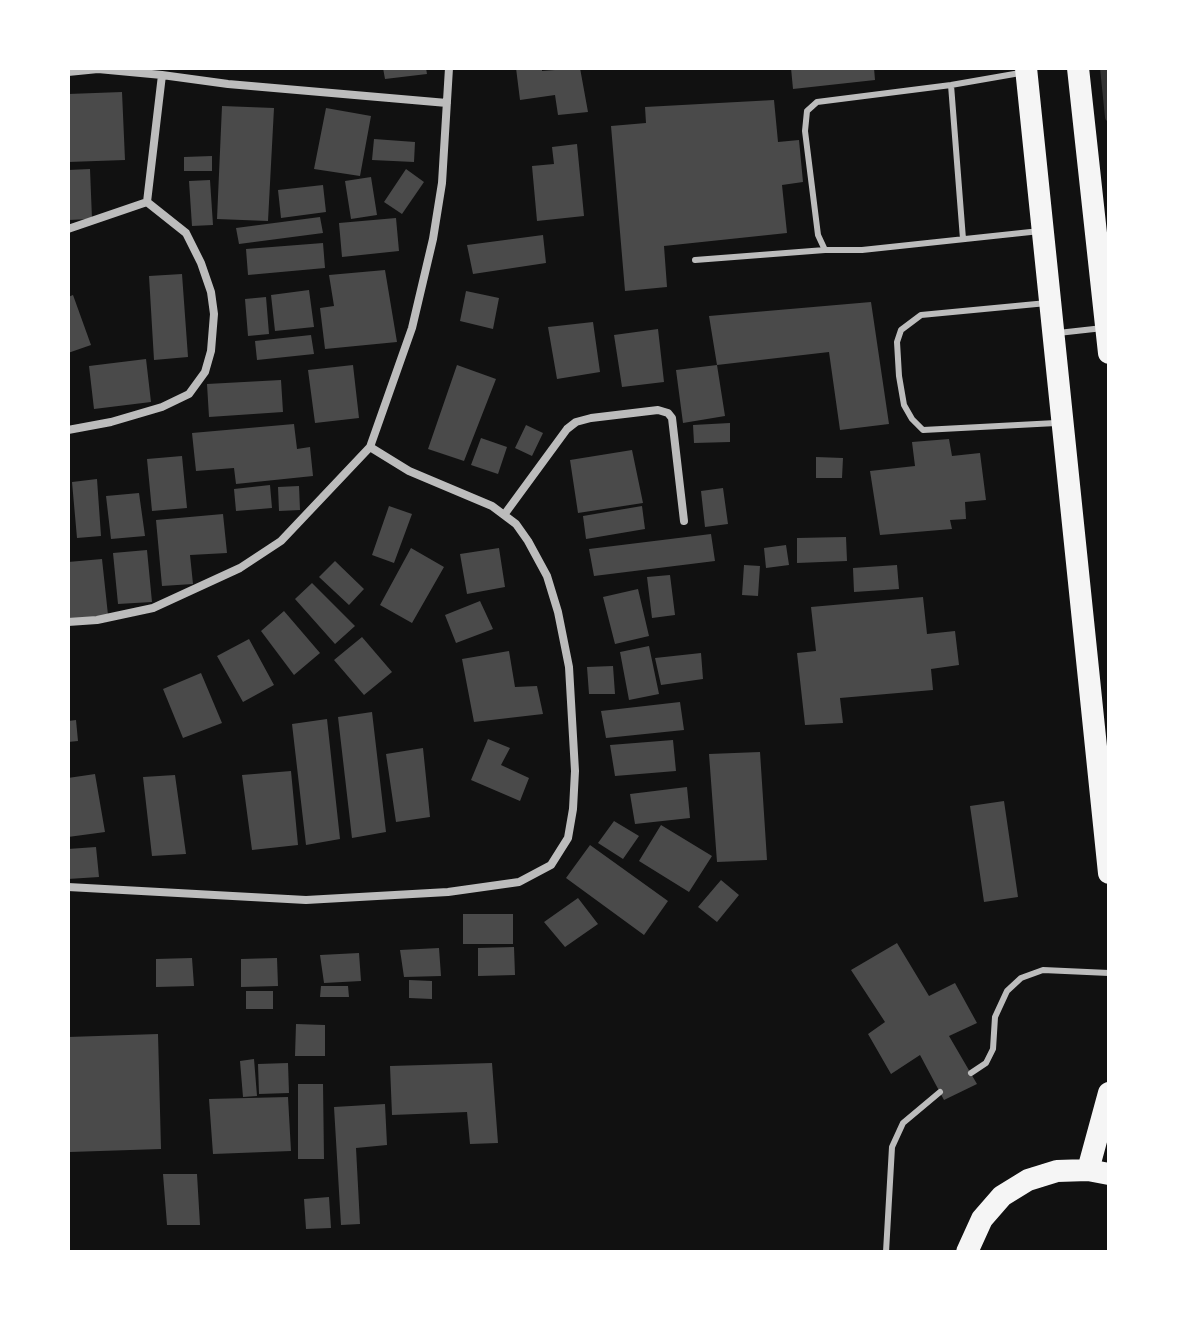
<!DOCTYPE html>
<style>
body{margin:0}
#map{position:relative;width:1177px;height:1320px;overflow:hidden;background:#111;font-family:"Archivo Narrow",sans-serif}
canvas{display:block}
.frame{position:absolute;inset:0;border:70px solid #fff;pointer-events:none}
</style>
<div id="map">
<canvas width="1177" height="1320"></canvas>
<div class="frame"></div>
</div>
<script>
const ctx = document.querySelector('canvas').getContext('2d');
ctx.lineJoin = 'round';
function poly(rows) {
  const path = new Path2D();
  for (const r of rows) {
    path.moveTo(r[0], r[1]);
    for (let i = 2; i < r.length; i += 2) path.lineTo(r[i], r[i + 1]);
  }
  return path;
}
function strokePath(path, color, width, dash) {
  ctx.strokeStyle = color;
  ctx.lineWidth = width;
  ctx.lineCap = dash ? 'butt' : 'round';
  ctx.setLineDash(dash || []);
  ctx.stroke(path);
}
function fill(path, color) {
  ctx.fillStyle = color;
  ctx.fill(path, 'evenodd');
}
strokePath(poly([
 [1104,68,1109,117]
]), '#333', 8);
fill(poly([
 [383,68,426,68,427,74,385,79],
 [516,68,542,68,542,71,580,68,588,112,558,115,555,95,520,100],
 [791,68,874,68,875,80,793,89],
 [122,92,125,160,68,162,68,94],
 [774,100,778,142,799,140,803,182,782,185,787,233,664,246,667,287,625,291,611,126,646,123,645,107],
 [222,106,274,108,268,221,217,219],
 [326,108,371,116,360,176,314,169],
 [374,139,415,142,414,162,372,160],
 [577,144,584,216,537,221,532,166,554,164,552,147],
 [212,156,212,171,184,171,184,157],
 [90,169,92,219,68,220,68,170],
 [406,169,424,182,402,214,384,202],
 [371,177,377,215,351,219,345,181],
 [210,180,213,225,192,226,189,181],
 [323,185,326,212,281,218,278,190],
 [320,217,323,233,239,244,236,228],
 [396,218,399,251,342,257,339,223],
 [543,235,546,263,473,274,467,245],
 [323,243,325,268,248,275,246,249],
 [385,270,397,342,325,349,320,308,334,306,329,275],
 [182,274,188,357,154,360,149,276],
 [309,290,314,327,275,331,271,295],
 [466,291,499,298,493,329,460,321],
 [73,295,91,345,68,353,68,297],
 [266,297,269,334,248,336,245,299],
 [871,302,889,424,840,430,829,352,717,365,709,316],
 [593,322,600,372,557,379,548,327],
 [658,329,664,382,622,387,614,335],
 [311,335,314,354,257,360,255,341],
 [146,359,151,402,94,409,89,366],
 [353,365,359,418,315,423,308,370],
 [457,365,496,379,464,461,428,449],
 [717,365,725,416,683,423,676,370],
 [281,380,283,412,209,417,207,384],
 [730,423,730,442,694,443,693,425],
 [294,424,297,449,310,447,313,476,236,484,234,468,196,471,192,433],
 [526,425,543,433,532,456,515,448],
 [481,438,507,447,498,474,471,465],
 [949,439,952,456,980,453,986,500,965,502,966,519,950,520,952,529,880,535,870,471,915,466,912,442],
 [632,450,643,503,578,513,570,460],
 [182,456,187,508,152,511,147,459],
 [816,457,843,458,842,478,816,478],
 [97,479,101,536,77,538,72,482],
 [270,485,272,508,236,511,234,489],
 [299,486,300,510,279,511,278,487],
 [723,488,728,524,705,527,701,491],
 [139,493,145,536,111,539,106,496],
 [389,506,412,514,394,563,372,555],
 [642,506,645,529,586,539,583,516],
 [223,514,227,553,190,555,193,584,162,586,156,520],
 [711,534,715,561,594,576,589,549],
 [846,537,847,561,797,563,797,538],
 [786,545,789,565,766,568,764,548],
 [411,548,444,567,412,623,380,605],
 [499,548,505,587,467,594,460,554],
 [147,550,152,602,118,604,113,553],
 [102,559,108,615,68,620,68,562],
 [335,561,364,589,349,605,319,577],
 [744,565,760,566,758,596,742,595],
 [897,565,899,589,854,592,853,568],
 [670,575,675,615,652,618,647,577],
 [312,583,355,626,335,644,295,599],
 [638,589,649,636,615,644,603,597],
 [923,597,927,634,955,631,959,665,931,669,933,690,840,698,843,723,805,725,797,653,816,651,811,607],
 [480,601,493,629,456,643,445,615],
 [284,611,320,653,294,675,261,631],
 [362,637,392,672,364,695,334,660],
 [249,639,274,685,243,702,217,656],
 [649,646,659,694,629,700,620,652],
 [509,651,515,687,537,686,543,714,474,722,462,659],
 [701,653,703,679,661,685,655,658],
 [613,666,615,694,589,694,587,667],
 [201,673,222,723,183,738,163,689],
 [680,702,684,730,606,738,601,711],
 [372,712,386,832,352,838,338,717],
 [327,719,340,839,306,845,292,724],
 [76,720,78,741,68,742,68,721],
 [488,739,510,748,501,765,529,778,520,801,471,780],
 [673,740,676,771,615,776,610,745],
 [423,748,430,817,396,822,386,754],
 [760,752,767,860,717,862,709,754],
 [291,771,298,845,252,850,242,775],
 [95,774,105,832,68,837,68,778],
 [175,775,186,854,152,856,143,777],
 [687,787,690,818,635,824,630,794],
 [1004,801,1018,897,984,902,970,806],
 [614,821,639,836,623,859,598,843],
 [661,825,712,856,689,892,639,861],
 [590,845,668,901,644,935,566,878],
 [96,847,99,877,68,879,68,849],
 [721,880,739,895,717,922,698,907],
 [578,898,598,924,565,947,544,922],
 [463,914,513,914,513,944,463,944],
 [897,943,929,996,955,983,977,1023,949,1036,977,1084,944,1100,920,1055,891,1074,868,1034,885,1022,851,970],
 [514,947,515,975,478,976,478,948],
 [439,948,441,976,404,977,400,950],
 [359,953,361,981,324,983,320,955],
 [192,958,194,986,156,987,156,959],
 [277,958,278,986,241,987,241,959],
 [409,980,432,981,432,999,409,998],
 [321,986,348,986,349,997,320,997],
 [246,991,273,991,273,1009,246,1009],
 [296,1024,325,1025,325,1056,295,1056],
 [158,1034,161,1149,70,1152,68,1037],
 [254,1059,257,1096,243,1097,240,1061],
 [288,1063,289,1093,259,1094,258,1064],
 [492,1063,498,1143,470,1144,467,1112,392,1115,390,1066],
 [298,1084,323,1084,324,1159,298,1159],
 [288,1097,291,1151,213,1154,209,1099],
 [385,1104,387,1145,356,1148,360,1224,341,1225,334,1107],
 [163,1174,197,1174,200,1225,167,1225],
 [329,1197,331,1228,306,1229,304,1199]
]), '#4a4a4a');
strokePath(poly([
 [1020,73,951,85,817,102,807,111,805,131,818,235,825,250,862,250,1040,231],
 [951,85,963,239],
 [695,260,825,250],
 [1047,303,921,315,901,330,897,342,899,376,904,405,912,419,923,430,1056,423],
 [1058,333,1103,328],
 [971,1073,986,1063,993,1049,995,1017,1007,991,1021,978,1043,970,1109,973],
 [886,1252,892,1147,903,1123,940,1092]
]), '#bcbcbc', 6);
strokePath(poly([
 [68,72,98,69,162,75,228,84,447,103],
 [68,229,147,202,162,75],
 [68,430,111,422,162,407,189,394,205,372,211,351,214,314,211,292,201,263,186,233,147,202],
 [504,515,567,429,576,422,591,418,658,410,668,413,672,418,684,521],
 [68,622,97,620,153,608,240,568,281,541,370,447,412,328,433,239,442,183,449,68],
 [68,887,306,900,448,892,519,882,551,865,568,838,573,809,575,771,569,667,558,612,547,576,528,541,516,524,492,506,409,471,370,447]
]), '#bcbcbc', 8);
strokePath(poly([
 [1026,68,1109,873],
 [1078,68,1109,353],
 [1088,1170,1109,1093],
 [967,1252,982,1219,1002,1196,1028,1180,1057,1171,1088,1170,1109,1174]
]), '#f5f5f5', 22);
</script>
